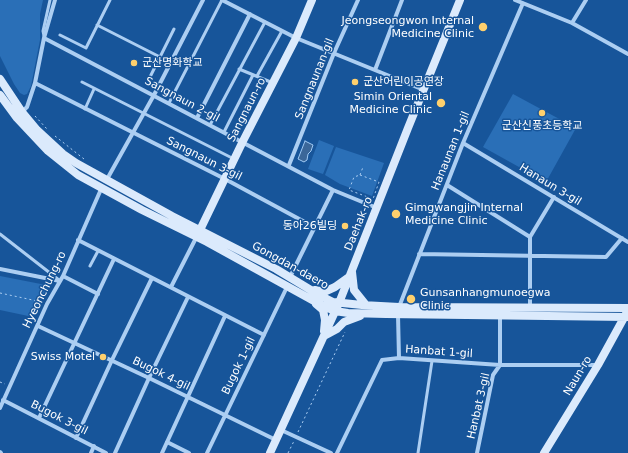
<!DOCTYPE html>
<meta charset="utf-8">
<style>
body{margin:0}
canvas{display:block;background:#17559a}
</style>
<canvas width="628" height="453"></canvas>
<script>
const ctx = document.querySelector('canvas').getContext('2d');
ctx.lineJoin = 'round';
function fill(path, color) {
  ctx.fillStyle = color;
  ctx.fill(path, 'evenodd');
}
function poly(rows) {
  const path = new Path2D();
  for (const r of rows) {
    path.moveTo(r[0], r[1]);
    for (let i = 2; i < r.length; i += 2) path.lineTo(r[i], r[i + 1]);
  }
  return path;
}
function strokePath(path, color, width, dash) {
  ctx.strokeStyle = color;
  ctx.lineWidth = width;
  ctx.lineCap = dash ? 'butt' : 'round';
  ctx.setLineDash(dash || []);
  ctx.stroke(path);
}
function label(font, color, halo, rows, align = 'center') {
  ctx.font = font + ' "DejaVu Sans","Noto Sans KR",sans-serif';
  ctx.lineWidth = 3;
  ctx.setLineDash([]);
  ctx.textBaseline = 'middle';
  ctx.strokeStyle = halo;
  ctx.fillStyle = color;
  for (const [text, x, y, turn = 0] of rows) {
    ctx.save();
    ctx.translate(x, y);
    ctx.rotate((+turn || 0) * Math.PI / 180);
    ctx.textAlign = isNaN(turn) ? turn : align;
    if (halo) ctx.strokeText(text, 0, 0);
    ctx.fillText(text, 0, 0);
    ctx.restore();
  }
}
fill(poly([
 [0,0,43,0,40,14,40,40,31,86,27,94,24,95,20,93,14,84,0,56],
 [513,94,576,128,546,182,483,147],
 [319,140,334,146,323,174,308,169],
 [336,147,384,163,372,196,340,184,325,175],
 [0,276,51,286,33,317,0,310]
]), '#2a6fb7');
const water = poly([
 [305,141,313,145,311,151,308,154,307,160,304,162,298,159,305,141]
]);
fill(water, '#3b6799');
strokePath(water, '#9fc9f4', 1);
strokePath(poly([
 [35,116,47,129],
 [55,136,84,159],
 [360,175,379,182,373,199,349,190,354,177,360,175],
 [360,175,363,167],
 [0,293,42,302],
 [0,382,5,384],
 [298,432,345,332],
 [288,453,294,441]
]), '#accef2', 1, [2, 3]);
strokePath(poly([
 [97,25,160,57,174,29],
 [60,35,86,48,110,0],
 [44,36,43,31,50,0],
 [239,69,273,83],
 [257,76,282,31],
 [149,79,160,57],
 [82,82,234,159],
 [169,103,222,0],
 [85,109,94,89],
 [210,125,265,22],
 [224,132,253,75],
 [0,234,59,280],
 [90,266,98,251],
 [418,453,432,361]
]), '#accef2', 3);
strokePath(poly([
 [222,0,296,38,424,90],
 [515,0,572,23,628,54],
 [572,23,586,0],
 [44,38,333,190,377,208],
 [375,70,402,0],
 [35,83,225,179,314,227],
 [22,112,27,107,35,83,44,38,55,0],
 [197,118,250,14],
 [463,143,628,242],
 [289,165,334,53,358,0],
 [106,181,154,95,203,0],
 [447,185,530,237,530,308],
 [530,237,554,197],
 [78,240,264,335],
 [419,254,606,257,622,238],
 [0,269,60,281],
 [63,276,98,294],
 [290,277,333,190],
 [171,287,197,236],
 [399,307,463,143,523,3],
 [398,315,399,358],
 [38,326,149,378,276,440],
 [3,400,106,453],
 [0,408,47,304,63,276,102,187],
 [39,418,114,259],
 [281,430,331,453],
 [76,438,112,360,152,278],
 [167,442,189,453],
 [0,452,1,453],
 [91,453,94,446],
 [115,453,149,378,188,297],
 [162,453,225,316],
 [207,453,287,287],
 [337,453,382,360,399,358,500,365,598,365],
 [477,453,493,375,500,365,500,316]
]), '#accef2', 4);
strokePath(poly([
 [0,79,22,112,37,130,63,154,76,163,172,216,276,269,319,295,333,302,362,305,399,307,628,308],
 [0,95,17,118,48,151,78,175,142,210,207,242,323,306,335,311,348,313,386,314,628,317],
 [200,230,243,141,296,38,312,0],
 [352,272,354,290,366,305],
 [315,290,324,292,335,287,349,277],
 [316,304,323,310,325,320,324,331],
 [324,336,337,329,344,322,360,316],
 [270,453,339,303,408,128,460,0],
 [544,453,598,365,626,314]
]), '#dbeafc', 8);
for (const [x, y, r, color] of [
 [483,27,5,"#ffd06d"],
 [134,63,4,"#ffd06d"],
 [355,82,4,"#ffd06d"],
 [441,103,5,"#ffd06d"],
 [542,113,4,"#ffd06d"],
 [396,214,5,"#ffd06d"],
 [345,226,4,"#ffd06d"],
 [411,299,5,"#ffd06d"],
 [103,357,4,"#ffd06d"]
]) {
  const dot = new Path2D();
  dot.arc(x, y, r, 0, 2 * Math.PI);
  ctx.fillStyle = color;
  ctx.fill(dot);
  strokePath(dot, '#17559a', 1.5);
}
label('11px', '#fff', '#17559a', [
 ["Jeongseongwon Internal",474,21],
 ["Medicine Clinic",474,34],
 ["군산명화학교",142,63,"left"],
 ["군산어린이공연장",363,82,"left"],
 ["Simin Oriental",432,97],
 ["Medicine Clinic",432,110],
 ["군산신풍초등학교",542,126,"center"],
 ["Gimgwangjin Internal",405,208,"left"],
 ["Medicine Clinic",405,221,"left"],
 ["동아26빌딩",337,226],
 ["Gunsanhangmunoegwa",420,293,"left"],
 ["Clinic",420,306,"left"],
 ["Swiss Motel",95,357]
], 'right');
label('11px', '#fff', '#17559a', [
 ["Sangnaunan-gil",315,79,-68],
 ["Sangnaun 2-gil",182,100,28],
 ["Sangnaun-ro",247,110,-63],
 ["Hanaunan 1-gil",451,151,-68],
 ["Sangnaun 3-gil",204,159,27],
 ["Hanaun 3-gil",550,185,31],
 ["Daehak-ro",359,224,-68],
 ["Gongdan-daero",290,266,29],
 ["Hyeonchung-ro",45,290,-64],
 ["Hanbat 1-gil",439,352,4],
 ["Bugok 1-gil",239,366,-64],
 ["Bugok 4-gil",161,374,26],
 ["Naun-ro",578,376,-59],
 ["Hanbat 3-gil",479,406,-77],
 ["Bugok 3-gil",59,418,27]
]);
</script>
